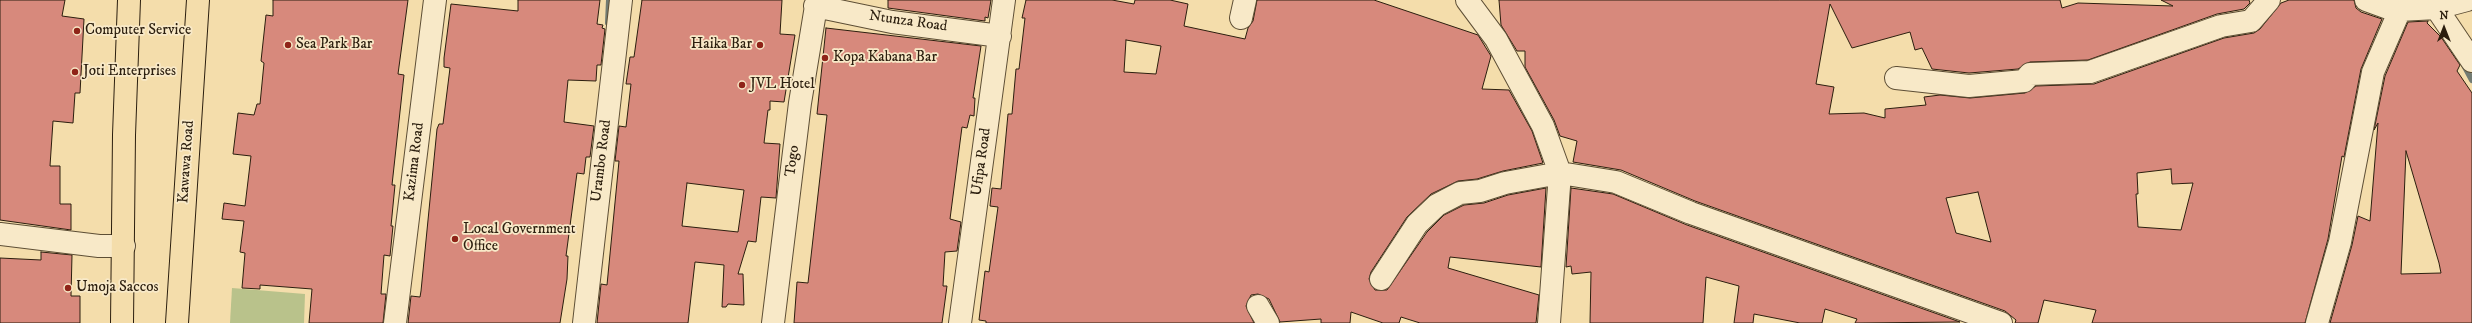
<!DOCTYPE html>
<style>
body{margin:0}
#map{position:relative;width:2472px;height:323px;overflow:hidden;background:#f4ddab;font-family:"IM FELL DW Pica",serif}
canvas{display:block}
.north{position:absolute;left:2424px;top:8px;width:40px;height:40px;-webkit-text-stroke:3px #f8e9c8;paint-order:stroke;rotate:0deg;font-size:11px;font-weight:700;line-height:16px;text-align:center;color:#2b1e0e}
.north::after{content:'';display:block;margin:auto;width:14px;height:18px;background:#2b1e0e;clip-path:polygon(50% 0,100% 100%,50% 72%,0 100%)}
</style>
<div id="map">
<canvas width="2472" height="323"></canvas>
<div class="north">N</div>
</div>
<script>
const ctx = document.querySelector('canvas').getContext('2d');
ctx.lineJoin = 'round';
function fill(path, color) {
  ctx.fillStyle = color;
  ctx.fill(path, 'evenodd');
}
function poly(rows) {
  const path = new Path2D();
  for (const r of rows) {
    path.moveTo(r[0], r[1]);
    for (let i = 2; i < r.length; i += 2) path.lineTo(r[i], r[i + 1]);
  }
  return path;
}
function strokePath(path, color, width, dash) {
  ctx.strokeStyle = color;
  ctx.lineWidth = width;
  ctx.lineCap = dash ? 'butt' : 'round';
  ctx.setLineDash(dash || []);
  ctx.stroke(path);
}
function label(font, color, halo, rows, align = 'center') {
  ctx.font = font + ' "IM FELL DW Pica",serif';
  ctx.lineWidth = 3.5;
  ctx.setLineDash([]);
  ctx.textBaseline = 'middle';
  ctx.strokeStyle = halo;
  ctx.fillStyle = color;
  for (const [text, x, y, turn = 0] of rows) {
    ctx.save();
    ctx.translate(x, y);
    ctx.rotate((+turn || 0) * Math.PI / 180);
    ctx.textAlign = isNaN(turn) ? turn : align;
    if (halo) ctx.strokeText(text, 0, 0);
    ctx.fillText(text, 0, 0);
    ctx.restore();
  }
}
fill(poly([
 [232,288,305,294,304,323,230,323]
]), '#b9c28b');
strokePath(poly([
 [608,23,609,0],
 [2464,65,2472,80]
]), '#727b72', 6);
const building = poly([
 [0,0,65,0,62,16,84,19,80,93,75,93,73,123,53,121,50,166,60,166,60,204,71,204,71,230,0,220,0,0],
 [273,0,408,0,398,74,404,75,392,185,395,185,391,226,393,226,390,256,384,255,381,294,386,294,383,323,309,323,312,289,260,285,260,289,242,288,245,253,240,252,244,221,222,219,224,203,245,206,251,156,233,154,238,113,254,115,257,104,260,104,264,63,261,61,266,15,273,16,273,0],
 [518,0,600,0,597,24,603,25,602,28,605,29,601,65,597,65,596,81,568,80,564,122,594,126,590,157,586,157,584,174,577,173,566,256,568,256,567,279,560,323,408,323,411,296,420,297,421,291,437,129,439,124,443,124,450,68,444,67,444,58,451,4,518,11,518,0],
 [642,0,782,0,780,34,795,35,784,102,770,101,770,110,768,110,764,143,780,144,776,198,761,197,756,242,748,241,738,274,743,274,744,305,728,304,726,307,722,307,724,265,695,262,688,323,597,323,601,284,607,285,617,182,619,161,615,161,619,126,626,127,631,84,626,84,630,57,634,57,642,0],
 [687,183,744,190,738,232,682,226,687,183],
 [888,0,991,0,988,18,985,17,985,21,888,8,888,0],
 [1026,0,1112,0,1134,4,1135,0,1170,0,1188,4,1184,26,1245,39,1248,28,1253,21,1257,0,1374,0,1478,35,1491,56,1482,89,1509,90,1532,131,1543,163,1503,171,1477,179,1458,181,1431,194,1407,217,1371,272,1369,279,1375,290,1387,290,1427,232,1444,215,1464,205,1484,203,1508,195,1546,188,1541,267,1450,257,1448,268,1539,295,1536,323,1420,323,1401,317,1399,323,1383,323,1351,312,1350,323,1321,323,1321,319,1280,322,1269,299,1258,294,1251,295,1246,306,1254,323,986,323,986,321,979,320,985,271,989,272,998,207,990,206,992,188,1001,189,1008,114,1012,114,1016,69,1019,69,1025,18,1022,18,1026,0],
 [1126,40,1161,46,1156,74,1124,72,1126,40],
 [1499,0,2060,0,2062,8,2078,3,2173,6,2161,0,2249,0,2250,3,2244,9,2217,14,2088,60,2030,62,2018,69,1969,73,1932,69,1922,48,1915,50,1910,32,1852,48,1830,4,1816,84,1834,87,1829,114,1864,113,1885,118,1885,109,1926,105,1924,97,1940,95,1970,98,2025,93,2036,86,2094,84,2224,38,2254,33,2260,29,2281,3,2289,0,2354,0,2356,8,2361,12,2382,19,2361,69,2344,157,2342,156,2328,239,2305,323,2092,323,2096,310,2044,300,2038,323,2015,323,2016,320,2005,311,1695,201,1621,170,1573,162,1577,141,1560,136,1554,120,1525,67,1525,51,1517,51,1501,25,1499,0],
 [2171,169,2172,184,2193,183,2181,230,2138,227,2136,194,2138,194,2137,173,2171,169],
 [1978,192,1991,242,1956,233,1946,198,1978,192],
 [2428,21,2427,23,2441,37,2460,65,2457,71,2472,93,2472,323,2330,323,2352,245,2358,216,2370,221,2378,123,2374,130,2385,76,2408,22,2428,21],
 [2406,151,2439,263,2441,273,2401,274,2406,151],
 [826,28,981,46,973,98,975,98,974,116,970,115,967,128,962,127,950,219,961,222,957,251,945,252,943,286,947,286,942,323,794,323,797,282,808,283,827,115,817,114,826,28],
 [1571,188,1613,194,1687,225,1960,322,1855,323,1857,319,1825,309,1822,323,1800,323,1754,314,1753,323,1734,323,1739,286,1706,277,1703,323,1590,323,1591,272,1572,274,1571,266,1566,267,1571,188],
 [41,252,72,255,71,296,80,296,80,323,0,323,0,258,41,260,41,252]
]);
fill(building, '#d7897c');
strokePath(building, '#2b1e0e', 1);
const minor = poly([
 [1467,0,1496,39,1543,126,1560,173,1549,323],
 [2366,0,2399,12,2399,10,2437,8,2467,0],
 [2431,0,2472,61],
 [815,6,892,22,1000,36],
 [1241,18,1245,0],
 [1896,78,1969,86,2024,81,2030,74,2090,72,2221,26,2251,21,2269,0],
 [0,234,99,246,124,246],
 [1381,279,1417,224,1437,205,1460,193,1480,191,1505,183,1560,173,1616,182,1691,213,2001,323],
 [1258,306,1268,323],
 [395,323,435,0],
 [584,323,621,0],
 [773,323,800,103,817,0],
 [960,323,1004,0],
 [2317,323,2340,242,2373,72,2399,12]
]);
const major = poly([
 [122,323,124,135,129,0],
 [177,323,198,0]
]);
strokePath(minor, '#5d4e35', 24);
strokePath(major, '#2b1e0e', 24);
strokePath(minor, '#f8e9c8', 22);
strokePath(major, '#f4ddab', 22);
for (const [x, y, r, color] of [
 [77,31,4,"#8f2418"],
 [288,45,4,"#8f2418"],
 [760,45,4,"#8f2418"],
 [825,58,4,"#8f2418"],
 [75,72,4,"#8f2418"],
 [742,85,4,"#8f2418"],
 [455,239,4,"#8f2418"],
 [68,288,4,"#8f2418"]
]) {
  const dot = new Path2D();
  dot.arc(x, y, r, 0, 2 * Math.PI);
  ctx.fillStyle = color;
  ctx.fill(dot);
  strokePath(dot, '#f8e9c8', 1.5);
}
label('15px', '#2b1e0e', '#f8e9c8', [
 ["Ntunza Road",908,22,8],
 ["Urambo Road",602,161,-83],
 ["Togo",793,161,-83],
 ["Kawawa Road",187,162,-86],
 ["Kazima Road",415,162,-83],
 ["Ufipa Road",982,162,-82]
]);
label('15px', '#2b1e0e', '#f8e9c8', [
 ["Computer Service",85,31],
 ["Sea Park Bar",296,45],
 ["Haika Bar",752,45,"right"],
 ["Kopa Kabana Bar",833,58],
 ["Joti Enterprises",83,72],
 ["JVL Hotel",750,85],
 ["Local Government",463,230],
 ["Office",463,247],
 ["Umoja Saccos",76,288]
], 'left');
</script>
